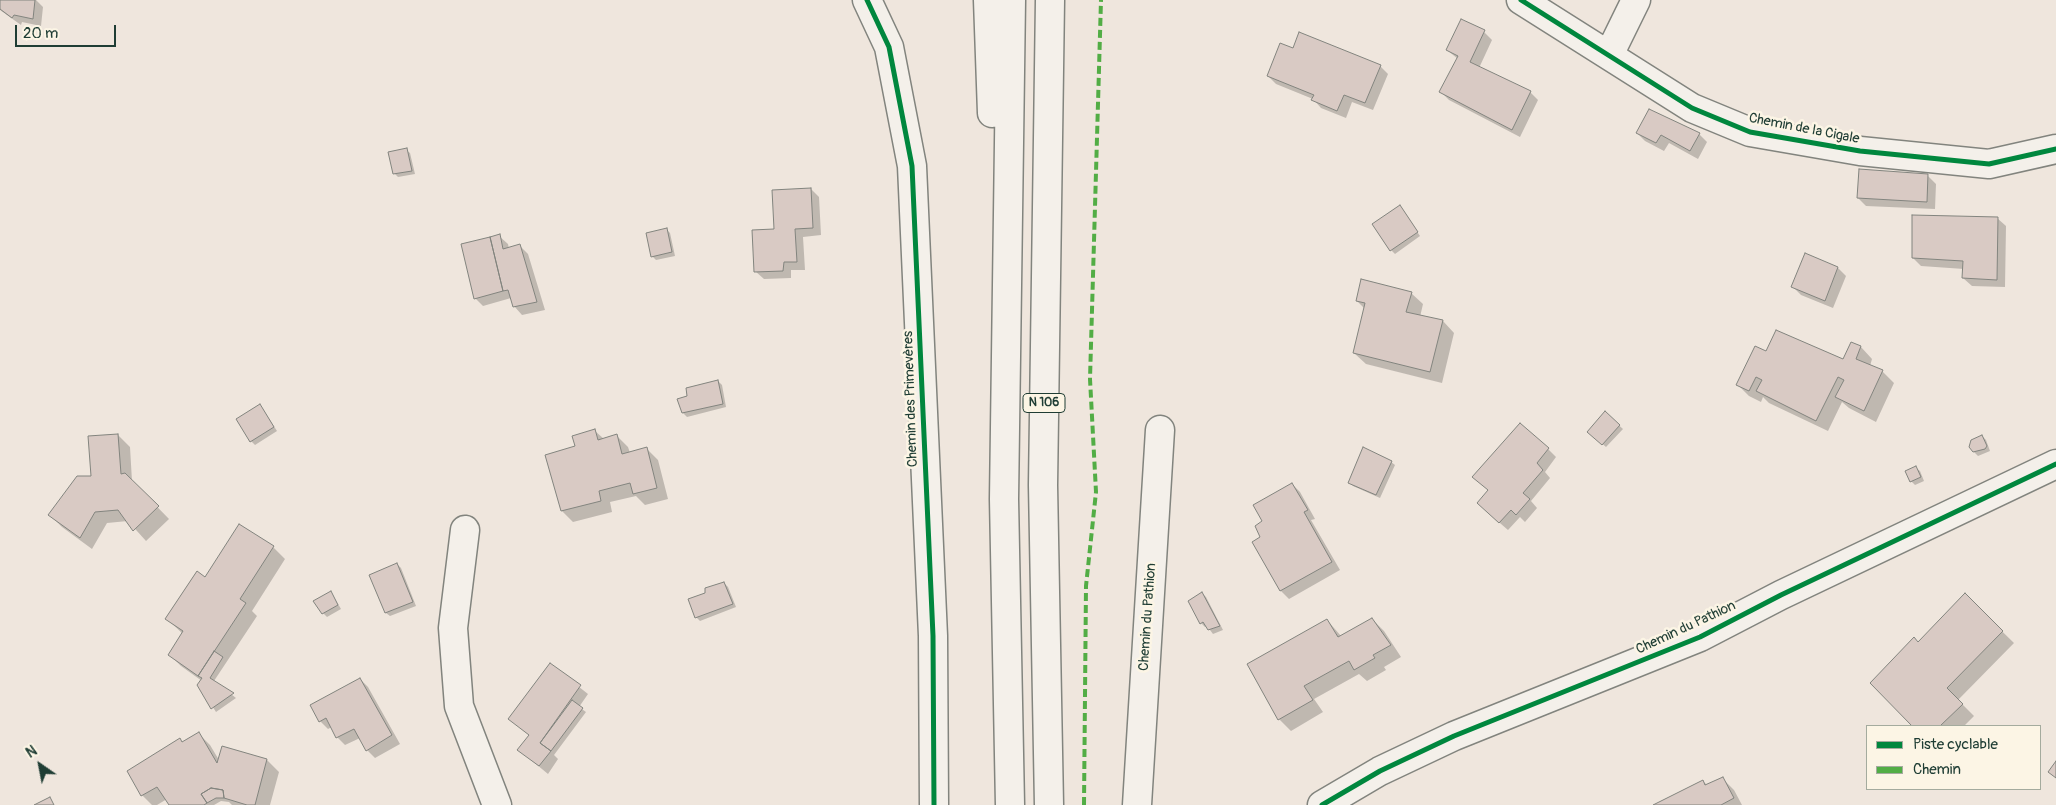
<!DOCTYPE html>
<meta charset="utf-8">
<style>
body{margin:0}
#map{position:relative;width:2056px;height:805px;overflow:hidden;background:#efe6dd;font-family:Pangolin,sans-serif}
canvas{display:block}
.legend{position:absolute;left:1866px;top:725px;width:175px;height:65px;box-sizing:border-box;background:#fcf5e5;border:1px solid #a4ab9e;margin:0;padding:6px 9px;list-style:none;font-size:15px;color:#1f3d34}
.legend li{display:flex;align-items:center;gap:10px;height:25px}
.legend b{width:25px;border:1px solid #a4ab9e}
.north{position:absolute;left:15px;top:740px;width:50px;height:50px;-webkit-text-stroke:4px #fcf5e5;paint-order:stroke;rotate:327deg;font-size:14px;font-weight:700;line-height:20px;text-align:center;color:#1f3d34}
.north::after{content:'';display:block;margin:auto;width:18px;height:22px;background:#1f3d34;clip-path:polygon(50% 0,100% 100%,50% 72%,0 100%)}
.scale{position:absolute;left:15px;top:25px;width:101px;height:22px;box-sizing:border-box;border:2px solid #1f3d34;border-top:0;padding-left:6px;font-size:15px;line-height:18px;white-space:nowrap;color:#1f3d34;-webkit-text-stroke:4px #fcf5e5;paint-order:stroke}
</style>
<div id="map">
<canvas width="2056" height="805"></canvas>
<ul class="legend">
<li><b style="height:6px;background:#00873e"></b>Piste cyclable</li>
<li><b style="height:6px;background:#52ad45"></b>Chemin</li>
</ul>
<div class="north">N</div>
<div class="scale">20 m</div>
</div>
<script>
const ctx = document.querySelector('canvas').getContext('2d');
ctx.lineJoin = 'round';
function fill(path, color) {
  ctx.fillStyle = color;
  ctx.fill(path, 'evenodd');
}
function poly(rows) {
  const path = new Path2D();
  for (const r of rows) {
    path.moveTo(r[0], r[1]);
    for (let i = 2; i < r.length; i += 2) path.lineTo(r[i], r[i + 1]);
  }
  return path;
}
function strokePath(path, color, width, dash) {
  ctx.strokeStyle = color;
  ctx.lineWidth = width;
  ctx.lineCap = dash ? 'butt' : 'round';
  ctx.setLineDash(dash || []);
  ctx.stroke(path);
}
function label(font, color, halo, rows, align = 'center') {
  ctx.font = font + ' Pangolin,sans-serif';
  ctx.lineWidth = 5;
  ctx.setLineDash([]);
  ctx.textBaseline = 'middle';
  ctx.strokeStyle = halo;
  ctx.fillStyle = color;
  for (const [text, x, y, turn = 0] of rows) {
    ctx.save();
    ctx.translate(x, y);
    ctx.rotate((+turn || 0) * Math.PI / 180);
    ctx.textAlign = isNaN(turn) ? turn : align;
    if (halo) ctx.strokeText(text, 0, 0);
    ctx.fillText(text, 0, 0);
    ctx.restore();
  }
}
fill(poly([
 [0,0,36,0,43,7,41,26,22,22,21,25,0,10],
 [1484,32,1492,40,1479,68,1530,92,1538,100,1520,137,1449,100,1441,92,1458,59,1447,50],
 [1380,66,1388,74,1373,110,1352,102,1346,118,1321,108,1313,99,1276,84,1268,76],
 [1650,111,1699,134,1707,142,1698,159,1669,143,1664,151,1645,141,1637,133],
 [406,150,410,153,415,174,398,177,394,173],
 [1927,175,1936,184,1935,209,1866,206,1858,198],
 [811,189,819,197,821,235,803,237,805,270,791,270,791,278,764,279,755,271,775,230],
 [1403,211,1420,236,1395,254,1391,250],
 [1997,218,2006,226,2005,287,1972,286,1963,278,1964,269,1921,266,1913,258],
 [666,229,670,233,675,256,656,260,652,256],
 [499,236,508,244,509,249,520,246,528,254,545,310,522,315,514,306,511,298,483,306,475,298],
 [1838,268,1846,276,1833,308,1801,295,1793,287],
 [1411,293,1423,304,1420,317,1443,321,1454,333,1442,383,1366,364,1354,353,1365,309,1357,301],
 [1852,343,1861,347,1872,359,1870,366,1882,371,1894,383,1876,422,1849,408,1842,402,1828,431,1769,403,1763,397,1761,402,1749,396,1738,385,1766,353,1843,360],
 [718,381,722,385,726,407,687,417,683,413,689,397],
 [260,405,277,431,255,445,251,441],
 [1605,413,1623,429,1606,447,1593,436],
 [595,431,604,439,616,435,628,447,630,453,646,448,658,460,668,499,645,505,636,496,610,502,612,512,573,522,562,511,576,447],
 [118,435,130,447,132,481,169,519,146,541,128,521,107,523,92,549,62,527,50,515,93,477],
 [1982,436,1986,440,1990,451,1978,456,1974,452],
 [1548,449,1556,457,1545,472,1550,478,1531,501,1537,508,1525,522,1520,517,1508,530,1486,511,1489,491,1474,477],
 [1391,462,1395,465,1380,498,1353,486,1349,482],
 [1916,468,1920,471,1924,481,1915,485,1911,481],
 [1292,484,1300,492,1315,519,1311,520,1340,570,1289,599,1281,591,1254,542,1262,538,1264,521],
 [273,547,285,559,252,611,257,616,214,681,236,698,216,712,199,685,202,681,181,666,169,654,183,634,167,619,205,579],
 [397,564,401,568,416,606,390,616,386,613],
 [724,583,728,587,736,607,700,621,696,617,706,594],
 [331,592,341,609,327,617,323,613],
 [1202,593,1206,597,1223,630,1213,634,1207,626,1205,627,1201,623],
 [1965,595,2014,643,1958,700,1974,716,1964,726,1914,726,1871,683,1918,643],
 [1372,619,1384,631,1401,657,1384,667,1386,670,1367,681,1359,674,1314,699,1323,712,1291,731,1279,719,1327,620,1341,636],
 [550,664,588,694,579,707,586,712,554,755,558,759,548,774,519,750,530,736,510,719],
 [360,679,368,687,400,744,375,758,367,750,360,738,345,745,337,737,332,727,328,729,320,721],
 [199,734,210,745,219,760,223,748,267,760,279,772,270,805,232,805,229,802,221,801,214,805,170,805,167,799,157,805,152,805,142,795,183,743],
 [1722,778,1734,790,1742,805,1656,805,1703,781,1707,785]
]), '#0003');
const building = poly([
 [0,0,35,0,33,19,14,15,12,18,0,9,0,0],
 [1461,19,1485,30,1470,62,1531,91,1512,130,1439,92,1458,56,1446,50,1461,19],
 [1299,32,1381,65,1365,103,1344,95,1337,111,1311,100,1314,95,1267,76,1280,43,1293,48,1299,32],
 [1649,109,1700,133,1690,151,1661,135,1656,143,1636,133,1649,109],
 [407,148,412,171,393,174,388,152,407,148],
 [1859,169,1928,174,1927,202,1857,198,1859,169],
 [811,188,813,228,795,229,797,262,784,262,783,271,754,272,752,230,774,229,772,190,811,188],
 [1400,205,1418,232,1390,251,1372,224,1400,205],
 [1912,215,1998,217,1997,280,1962,278,1963,261,1912,258,1912,215],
 [667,228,672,252,651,257,646,233,667,228],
 [500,234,503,249,520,244,537,302,513,307,508,290,503,291,490,237,500,234],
 [490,237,503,291,474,299,461,244,490,237],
 [1805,253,1838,267,1825,301,1791,287,1805,253],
 [1361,279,1412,292,1406,312,1443,320,1430,372,1353,353,1365,303,1356,301,1361,279],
 [1776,330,1843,359,1851,342,1861,346,1856,359,1883,370,1864,411,1835,397,1844,380,1838,377,1816,421,1756,391,1762,380,1756,377,1749,391,1736,385,1755,346,1766,351,1776,330],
 [718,380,723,404,682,413,677,399,687,396,686,388,718,380],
 [260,404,274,427,250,442,236,419,260,404],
 [1605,411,1620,425,1602,445,1587,432,1605,411],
 [1520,423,1549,448,1537,463,1543,470,1523,493,1530,499,1516,515,1511,510,1499,523,1477,503,1488,490,1472,477,1520,423],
 [595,429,598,440,617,434,622,454,647,447,657,488,633,494,630,483,599,491,601,501,561,511,545,455,575,446,572,436,595,429],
 [118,434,121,474,125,473,159,506,133,531,118,510,95,512,80,538,48,515,77,476,91,476,88,436,118,434],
 [1982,435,1987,446,1985,449,1973,452,1969,447,1971,440,1982,435],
 [1363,447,1392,461,1376,495,1348,483,1363,447],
 [1916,466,1921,477,1910,482,1905,471,1916,466],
 [1292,483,1308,510,1304,512,1332,562,1280,591,1252,542,1260,537,1255,526,1262,521,1253,505,1292,483],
 [239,524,274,546,240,599,246,603,198,676,168,655,183,631,165,619,197,571,205,577,239,524],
 [397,563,413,602,385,613,369,575,397,563],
 [724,582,733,604,695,618,688,599,705,593,705,588,724,582],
 [331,591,338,605,322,614,313,601,331,591],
 [1202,592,1220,626,1208,630,1203,622,1200,624,1188,601,1202,592],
 [1965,593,2003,631,1947,688,1963,704,1940,726,1912,726,1870,683,1914,637,1918,642,1965,593],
 [1372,618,1391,645,1373,655,1375,658,1354,670,1349,661,1304,686,1313,700,1278,720,1247,664,1327,619,1338,637,1372,618],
 [214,651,223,657,210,678,234,693,211,709,197,685,202,678,198,676,214,651],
 [550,663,581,685,540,743,551,751,539,766,517,750,529,735,508,719,550,663],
 [360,678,392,735,366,751,354,729,336,738,326,718,319,722,310,705,360,678],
 [572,700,583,708,551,751,540,743,572,700],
 [199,732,217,763,222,746,267,759,255,805,247,805,224,798,223,790,211,788,201,794,207,803,204,805,169,805,157,787,141,796,127,771,180,738,182,742,199,732],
 [2056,761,2056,778,2048,772,2056,761],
 [1723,777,1734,798,1721,805,1653,805,1703,780,1705,785,1723,777],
 [211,788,223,790,224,798,216,798,207,803,201,794,211,788],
 [50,797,54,805,34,805,50,797]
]);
fill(building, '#d9cac4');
strokePath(building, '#82847e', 1);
const street = poly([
 [867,0,889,47,912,166,933,636,934,805],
 [1521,0,1692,108,1750,132,1860,151,1989,164,2056,149],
 [1609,55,1636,0],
 [465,530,453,628,459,706,497,805],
 [1137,805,1160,430],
 [1322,805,1380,771,1454,736,1700,637,1781,595,2056,464]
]);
const primary = poly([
 [988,0,992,113],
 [1010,805,1004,499,1011,0],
 [1049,805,1043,485,1050,0]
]);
strokePath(street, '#82847e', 31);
strokePath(primary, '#82847e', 31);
strokePath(street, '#f4f0ea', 28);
strokePath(primary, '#f4f0ea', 28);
strokePath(poly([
 [1084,805,1086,586,1096,492,1090,379,1101,0]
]), '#52ad45', 4, [8, 4]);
strokePath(poly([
 [867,0,889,47,912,166,933,636,934,805],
 [1521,0,1692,108,1750,132,1860,151,1989,164,2056,149],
 [1322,805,1380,771,1454,736,1700,637,1781,595,2056,464]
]), '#00873e', 5);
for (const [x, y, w] of [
 [1044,403,42]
]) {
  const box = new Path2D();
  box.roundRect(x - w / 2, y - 9.5, w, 19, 4);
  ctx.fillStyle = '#fcf5e5';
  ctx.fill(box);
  strokePath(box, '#1f3d34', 1);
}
label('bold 12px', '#1f3d34', null, [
 ["N 106",1044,403]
]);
label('14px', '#1f3d34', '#fcf5e5', [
 ["Chemin de la Cigale",1804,129,11],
 ["Chemin des Primevères",911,399,-92],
 ["Chemin du Pathion",1148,617,-86],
 ["Chemin du Pathion",1686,628,-25]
]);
</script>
